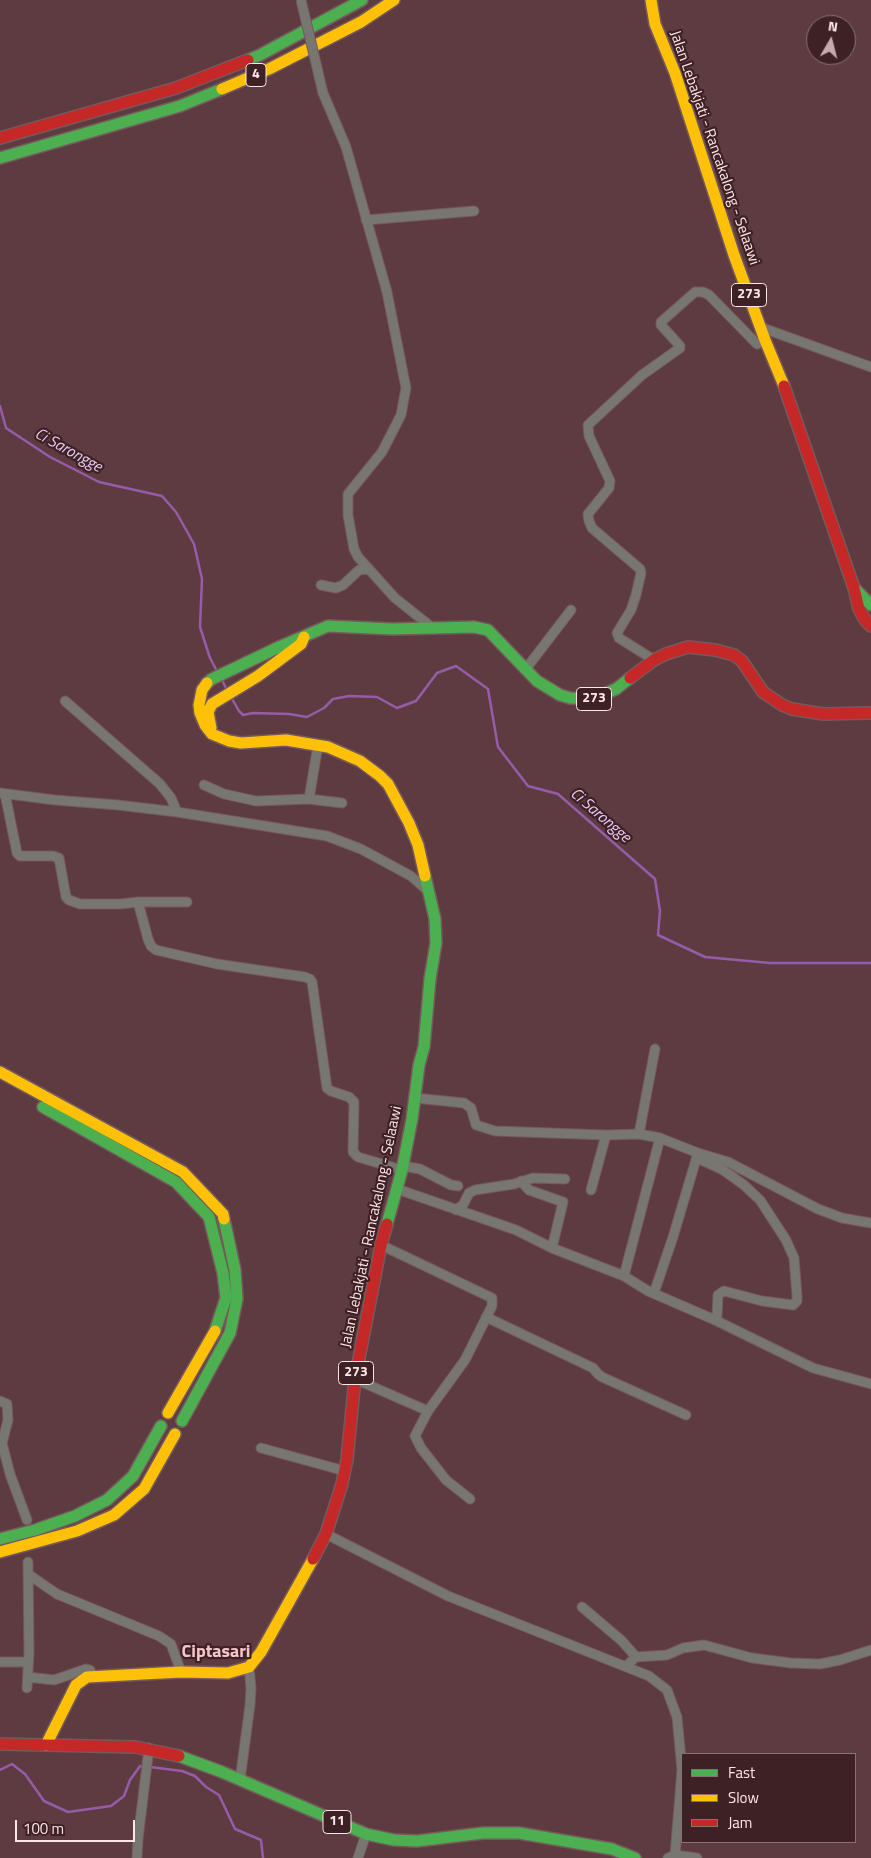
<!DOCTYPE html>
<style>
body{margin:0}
#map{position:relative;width:871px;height:1858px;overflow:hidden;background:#5e3b40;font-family:"Titillium Web",sans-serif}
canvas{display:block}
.legend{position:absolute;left:681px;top:1753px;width:175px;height:90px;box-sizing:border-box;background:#3e2124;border:1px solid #8b7072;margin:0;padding:6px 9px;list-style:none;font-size:15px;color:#fee6e7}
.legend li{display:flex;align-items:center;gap:10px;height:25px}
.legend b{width:25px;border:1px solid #8b7072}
.north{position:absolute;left:806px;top:15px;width:50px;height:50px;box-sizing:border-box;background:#3e2124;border:1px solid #8b7072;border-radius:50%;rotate:8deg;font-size:14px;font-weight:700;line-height:20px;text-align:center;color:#fee6e7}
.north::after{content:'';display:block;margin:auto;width:18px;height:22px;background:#c6aaad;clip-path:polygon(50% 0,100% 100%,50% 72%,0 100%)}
.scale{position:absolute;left:15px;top:1820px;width:120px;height:22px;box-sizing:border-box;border:2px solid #fee6e7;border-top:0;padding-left:6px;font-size:15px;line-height:18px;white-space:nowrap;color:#fee6e7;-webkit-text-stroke:4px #3e2124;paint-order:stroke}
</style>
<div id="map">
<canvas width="871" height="1858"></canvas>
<ul class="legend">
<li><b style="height:6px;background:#4caf50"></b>Fast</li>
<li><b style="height:6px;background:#ffc107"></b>Slow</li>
<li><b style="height:6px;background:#c62828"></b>Jam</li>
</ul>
<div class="north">N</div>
<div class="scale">100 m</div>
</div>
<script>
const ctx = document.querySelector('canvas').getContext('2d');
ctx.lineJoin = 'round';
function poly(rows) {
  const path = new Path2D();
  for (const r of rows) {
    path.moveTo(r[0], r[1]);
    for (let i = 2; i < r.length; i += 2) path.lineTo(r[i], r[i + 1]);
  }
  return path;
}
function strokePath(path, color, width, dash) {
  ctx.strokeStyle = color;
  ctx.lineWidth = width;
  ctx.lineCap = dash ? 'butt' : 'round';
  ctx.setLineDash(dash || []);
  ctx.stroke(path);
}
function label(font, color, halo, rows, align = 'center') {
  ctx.font = font + ' "Titillium Web",sans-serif';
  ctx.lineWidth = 4.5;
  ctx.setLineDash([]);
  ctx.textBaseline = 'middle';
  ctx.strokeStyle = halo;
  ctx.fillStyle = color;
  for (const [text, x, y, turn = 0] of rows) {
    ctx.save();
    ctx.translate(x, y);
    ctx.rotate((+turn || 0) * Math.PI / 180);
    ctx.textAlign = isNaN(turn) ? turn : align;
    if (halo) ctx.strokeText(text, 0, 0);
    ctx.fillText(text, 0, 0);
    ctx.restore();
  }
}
strokePath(poly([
 [0,406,6,428,50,457,99,482,162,496,176,512,194,544,202,579,200,627,210,658,218,673],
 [222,680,227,690],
 [231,697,239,711,243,715,253,713,289,714,307,717,324,708,333,699,349,696,377,697,397,708,416,701,437,673,456,666,488,689,498,747,528,786,558,794,655,879,660,911,658,935,705,957,770,963,871,963],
 [150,1767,182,1771,195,1776,206,1787,219,1795,235,1829,261,1840,263,1858],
 [0,1770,12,1764,25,1774,44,1801,68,1812,111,1806,124,1796,130,1780,140,1766,144,1767]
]), '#955da9', 2.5);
const street = poly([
 [323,93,346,147,387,292,406,388,401,415,382,452,348,494,348,515,354,549,358,557,395,598,434,629],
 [366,220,474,211],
 [760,327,871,367],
 [321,585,336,588,343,585,359,570,369,569],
 [654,660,619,638,618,635,617,633,631,610,636,595,641,573,640,569,592,528,589,521,588,514,609,488,610,481,589,436,588,425,642,375,680,348,680,346,661,325,661,322,695,292,703,292,709,295,757,344,765,340],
 [525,670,571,610],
 [65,701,160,784,171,798,177,812],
 [204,785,224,794,256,801,309,799,342,803],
 [0,793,55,800,118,805,177,812,327,836,361,849,411,876,429,892],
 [5,794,17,853,20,856,53,856,59,858,66,897,69,900,80,904,120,904,138,902,148,939,151,946,156,950,217,964,305,977,310,979,312,982,327,1088,331,1091,349,1097,354,1102,353,1152,358,1157,402,1170],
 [309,799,318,745],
 [138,902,187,902],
 [415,1098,464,1103,471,1108,476,1125,495,1131,606,1135,639,1134,660,1138,698,1153,728,1162,818,1209,842,1218,871,1223],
 [639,1134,655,1049],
 [697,1158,723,1170,744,1185,760,1200,786,1240,794,1258,797,1296,797,1301,793,1305,762,1301,724,1291,718,1295,717,1316,715,1320],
 [403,1166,420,1169,451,1185,458,1186],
 [521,1181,529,1190,563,1202,552,1248],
 [397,1189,516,1230,552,1248,624,1276,648,1291,715,1320,813,1368,871,1384],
 [591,1190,606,1135],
 [456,1210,463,1205,469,1193,475,1190,514,1184,533,1178,565,1179],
 [381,1245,492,1298,492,1306,465,1360,428,1411,415,1436,421,1448,446,1480,470,1499],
 [624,1276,660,1138],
 [654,1293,673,1237,698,1153],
 [486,1317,593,1368,598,1374,602,1377,686,1415],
 [355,1379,428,1411],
 [0,1401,7,1404,8,1420,2,1443,10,1474,27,1520],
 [261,1448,345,1471],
 [326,1534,448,1596,649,1676,667,1690,677,1717,682,1770,675,1855,668,1858],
 [28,1574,57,1594,159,1636,171,1644,181,1672],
 [582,1607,622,1641,636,1657],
 [0,1662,28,1662],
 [626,1666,636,1657,667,1655,683,1648,704,1645,752,1658,791,1663,820,1664,840,1660,871,1650],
 [28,1677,54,1680,86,1669,90,1670,92,1676],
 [27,1688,29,1652,28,1562],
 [240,1780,250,1705,251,1688,249,1667],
 [675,1855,697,1858],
 [137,1858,138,1839,149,1748],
 [358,1858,366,1834]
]);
const fast = poly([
 [248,60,260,55,362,0],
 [0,158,180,106,222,89],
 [854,588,871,605],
 [207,683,212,679,279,647,328,626,392,629,474,627,488,630,537,681,560,695,570,698,593,699,616,689,630,678],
 [43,1107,176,1182,209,1217,223,1273,226,1298,215,1331],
 [387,1224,402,1170,412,1119,419,1065,424,1047,430,979,436,943,435,919,425,876],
 [182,1421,230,1333,237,1299,235,1270,224,1219],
 [0,1539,35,1530,75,1516,107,1500,133,1476,161,1426],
 [179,1756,222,1772,366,1834,394,1840,417,1841,483,1833,519,1833,612,1849,635,1858]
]);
const slow = poly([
 [651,0,655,24,675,73,734,255,765,340,784,386],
 [222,89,269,69,361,22,394,0],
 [207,683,202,690,199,705,200,713,205,725,212,734,229,741,241,743,286,740,328,747,360,761,380,776,388,784,409,823,418,845,425,876],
 [211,728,208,712,212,704,258,676,301,644,304,637],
 [0,1072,183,1172,223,1214,224,1219],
 [168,1413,215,1331],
 [0,1552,77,1531,114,1515,144,1489,175,1434],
 [46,1745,76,1685,87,1677,181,1672,228,1673,249,1667,261,1652,313,1559]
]);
const jam = poly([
 [0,138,176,88,248,60],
 [784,386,854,588,859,609,865,620,871,626],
 [630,678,654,660,666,654,688,647,715,650,734,655,742,661,763,692,782,705,792,709,823,714,871,713],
 [313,1559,326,1534,342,1484,347,1459,355,1379,381,1245,387,1224],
 [0,1744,135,1747,179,1756]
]);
strokePath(street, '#75595c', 11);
strokePath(fast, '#75595c', 14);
strokePath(slow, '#75595c', 14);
strokePath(jam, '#75595c', 14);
strokePath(street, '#787670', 9);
strokePath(fast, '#4caf50', 11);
strokePath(slow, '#ffc107', 11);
strokePath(jam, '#c62828', 11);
const streetBridge = poly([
 [301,0,323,93]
]);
strokePath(streetBridge, '#75595c', 11, []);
strokePath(streetBridge, '#787670', 9);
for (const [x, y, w] of [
 [256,75,20],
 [749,295,35],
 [594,699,35],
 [356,1373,35],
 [337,1822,28]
]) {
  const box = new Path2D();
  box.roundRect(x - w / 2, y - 11.5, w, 23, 4);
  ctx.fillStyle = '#3e2124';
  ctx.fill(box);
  strokePath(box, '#fee6e7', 1);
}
label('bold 14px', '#fee6e7', null, [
 ["4",256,75],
 ["273",749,295],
 ["273",594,699],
 ["273",356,1373],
 ["11",337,1822]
]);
label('15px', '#fee6e7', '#3e2124', [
 ["Jalan Lebakjati - Rancakalong - Selaawi",714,148,71],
 ["Jalan Lebakjati - Rancakalong - Selaawi",372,1227,-78]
]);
label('italic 16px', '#e8caf6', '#3e2124', [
 ["Ci Sarongge",68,451,29],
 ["Ci Sarongge",600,816,41]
]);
label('bold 18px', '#f5c5c8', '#3e2124', [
 ["Ciptasari",216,1653]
]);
</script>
